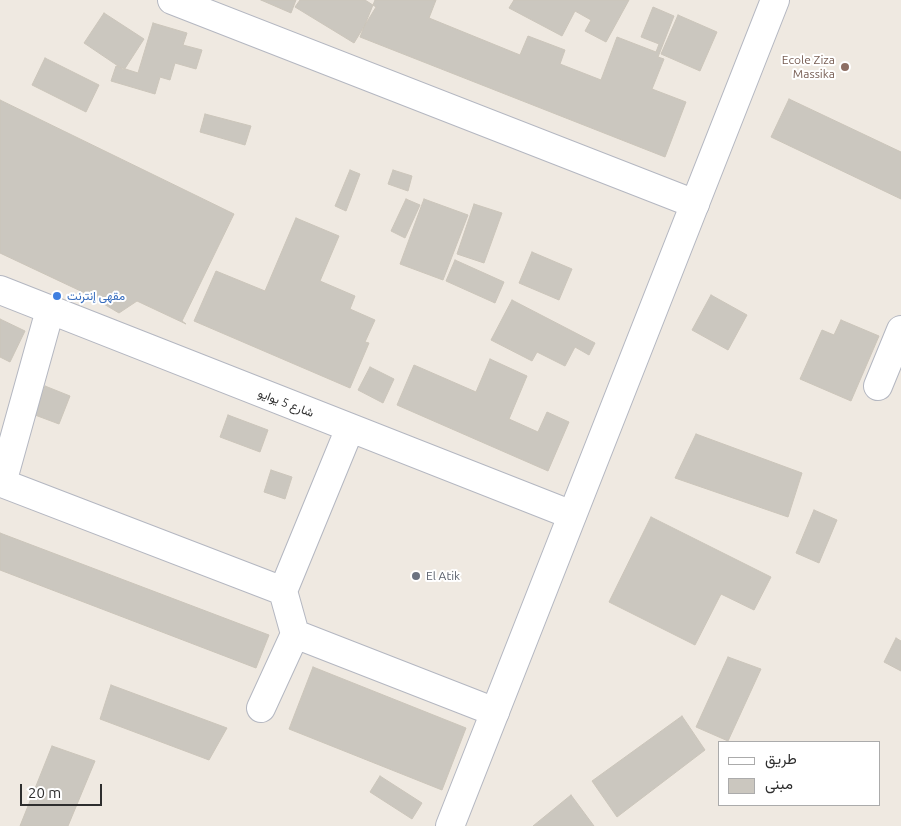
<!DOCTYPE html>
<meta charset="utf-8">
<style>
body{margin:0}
#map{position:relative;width:901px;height:826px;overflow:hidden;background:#efe9e1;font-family:Ubuntu,Vazirmatn,sans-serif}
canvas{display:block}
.legend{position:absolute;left:718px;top:741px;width:162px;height:65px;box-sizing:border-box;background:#fff;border:1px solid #ababab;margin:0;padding:6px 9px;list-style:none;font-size:15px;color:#2e2e2e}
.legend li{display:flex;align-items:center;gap:10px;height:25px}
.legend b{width:25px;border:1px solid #ababab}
.scale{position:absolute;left:20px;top:784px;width:82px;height:22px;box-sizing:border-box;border:2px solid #2e2e2e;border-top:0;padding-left:6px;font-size:15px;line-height:18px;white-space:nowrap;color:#2e2e2e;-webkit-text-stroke:4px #fff;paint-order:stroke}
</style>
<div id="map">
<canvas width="901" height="826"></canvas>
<ul class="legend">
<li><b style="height:6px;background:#fff"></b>طريق</li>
<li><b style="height:14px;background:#cbc7bf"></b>مبنى</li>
</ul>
<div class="scale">20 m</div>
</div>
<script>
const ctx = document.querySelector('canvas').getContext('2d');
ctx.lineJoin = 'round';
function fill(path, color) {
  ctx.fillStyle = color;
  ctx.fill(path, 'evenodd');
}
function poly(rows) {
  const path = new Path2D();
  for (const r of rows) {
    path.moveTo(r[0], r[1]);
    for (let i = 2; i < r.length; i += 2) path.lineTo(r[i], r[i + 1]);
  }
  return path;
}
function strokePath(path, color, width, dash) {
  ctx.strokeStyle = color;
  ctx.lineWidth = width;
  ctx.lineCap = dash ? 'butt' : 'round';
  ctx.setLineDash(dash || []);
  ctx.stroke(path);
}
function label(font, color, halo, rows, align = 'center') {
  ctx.font = font + ' Ubuntu,Vazirmatn,sans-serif';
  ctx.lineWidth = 4;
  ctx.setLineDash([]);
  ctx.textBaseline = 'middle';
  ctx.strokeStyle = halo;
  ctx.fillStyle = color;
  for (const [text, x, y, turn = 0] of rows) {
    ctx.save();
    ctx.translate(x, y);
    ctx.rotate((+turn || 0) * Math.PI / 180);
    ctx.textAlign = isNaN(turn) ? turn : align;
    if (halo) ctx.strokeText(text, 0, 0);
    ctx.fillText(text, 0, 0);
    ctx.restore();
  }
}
const building = poly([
 [261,0,296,0,291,13,261,0],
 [300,0,365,0,376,7,354,43,295,7,300,0],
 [375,0,436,0,429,18,520,55,528,36,565,50,560,64,601,80,617,37,656,52,659,44,641,37,653,7,674,16,658,57,664,59,652,89,686,102,665,157,360,37,375,0],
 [514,0,629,0,606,42,585,31,591,20,575,11,562,36,509,8,514,0],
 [104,13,144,39,124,70,84,43,104,13],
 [678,15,717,32,700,71,661,54,678,15],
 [153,23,187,33,183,45,202,50,196,69,175,63,170,80,160,77,155,94,111,81,116,66,138,73,153,23],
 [45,58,99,85,86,112,32,85,45,58],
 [789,99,901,152,901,199,771,137,789,99],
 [0,100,234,214,182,321,186,324,137,301,119,313,87,294,0,253,0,100],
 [205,114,251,126,245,145,200,132,205,114],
 [350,170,360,174,346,211,335,206,350,170],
 [393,170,412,176,408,191,388,184,393,170],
 [406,199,420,205,405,238,391,231,406,199],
 [424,199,468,215,443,280,400,264,424,199],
 [474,204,502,213,484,263,457,254,474,204],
 [296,218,339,236,320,281,355,296,350,309,375,320,365,342,369,343,350,388,194,321,216,271,265,291,296,218],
 [532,252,572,269,559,300,519,283,532,252],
 [455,260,504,282,495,303,446,281,455,260],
 [711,295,747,315,728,350,692,330,711,295],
 [512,300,595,343,589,355,575,347,565,366,537,352,532,361,491,340,512,300],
 [0,319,25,331,10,362,0,357,0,319],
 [841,320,879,336,851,401,800,379,822,330,834,335,841,320],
 [490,359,527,376,509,419,538,432,547,412,569,422,548,471,397,405,414,365,476,392,490,359],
 [370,367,394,379,383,403,358,390,370,367],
 [45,386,70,396,59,424,35,415,45,386],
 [228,415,268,430,260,452,220,437,228,415],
 [696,434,802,473,788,517,675,478,696,434],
 [271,470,292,477,285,499,264,492,271,470],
 [814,510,837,520,819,563,796,553,814,510],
 [651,517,771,577,754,610,721,594,695,645,609,602,651,517],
 [0,533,269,635,256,668,0,570,0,533],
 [896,638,901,641,901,671,884,662,896,638],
 [728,657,761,669,728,741,696,727,728,657],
 [313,667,466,728,442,790,289,729,313,667],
 [111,685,227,728,209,760,100,719,111,685],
 [682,716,705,750,617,817,592,781,682,716],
 [52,746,95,761,68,826,20,826,52,746],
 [380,776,422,803,412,819,370,792,380,776],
 [571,795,594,826,533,826,571,795]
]);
fill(building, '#cbc7bf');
strokePath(building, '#cbc5ba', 1);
const street = poly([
 [172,0,695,204],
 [0,290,572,515],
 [50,310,2,483,283,591],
 [878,386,901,330],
 [295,634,495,712],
 [261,708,295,634,283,591,350,428]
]);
const secondary = poly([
 [450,826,775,0]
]);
strokePath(street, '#b4b7c1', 30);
strokePath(secondary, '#b4b7c1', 30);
strokePath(street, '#fff', 28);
strokePath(secondary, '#fff', 28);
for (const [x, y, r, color] of [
 [845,67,5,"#8d6e63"],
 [57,296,5,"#3f7fe0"],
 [416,576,5,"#6b7280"]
]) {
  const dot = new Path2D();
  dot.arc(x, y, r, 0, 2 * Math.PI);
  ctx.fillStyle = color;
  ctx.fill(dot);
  strokePath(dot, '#fff', 2);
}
label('12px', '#785e54', '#fff', [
 ["Ecole Ziza",835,60],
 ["Massika",835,74]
], 'right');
label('12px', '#366cbe', '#fff', [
 ["مقهى إنترنت",67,296]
], 'left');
label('12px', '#2e2e2e', '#fff', [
 ["شارع 5 يوايو",286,403,21]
]);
label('12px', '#5b616d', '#fff', [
 ["El Atik",426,576]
], 'left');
</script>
